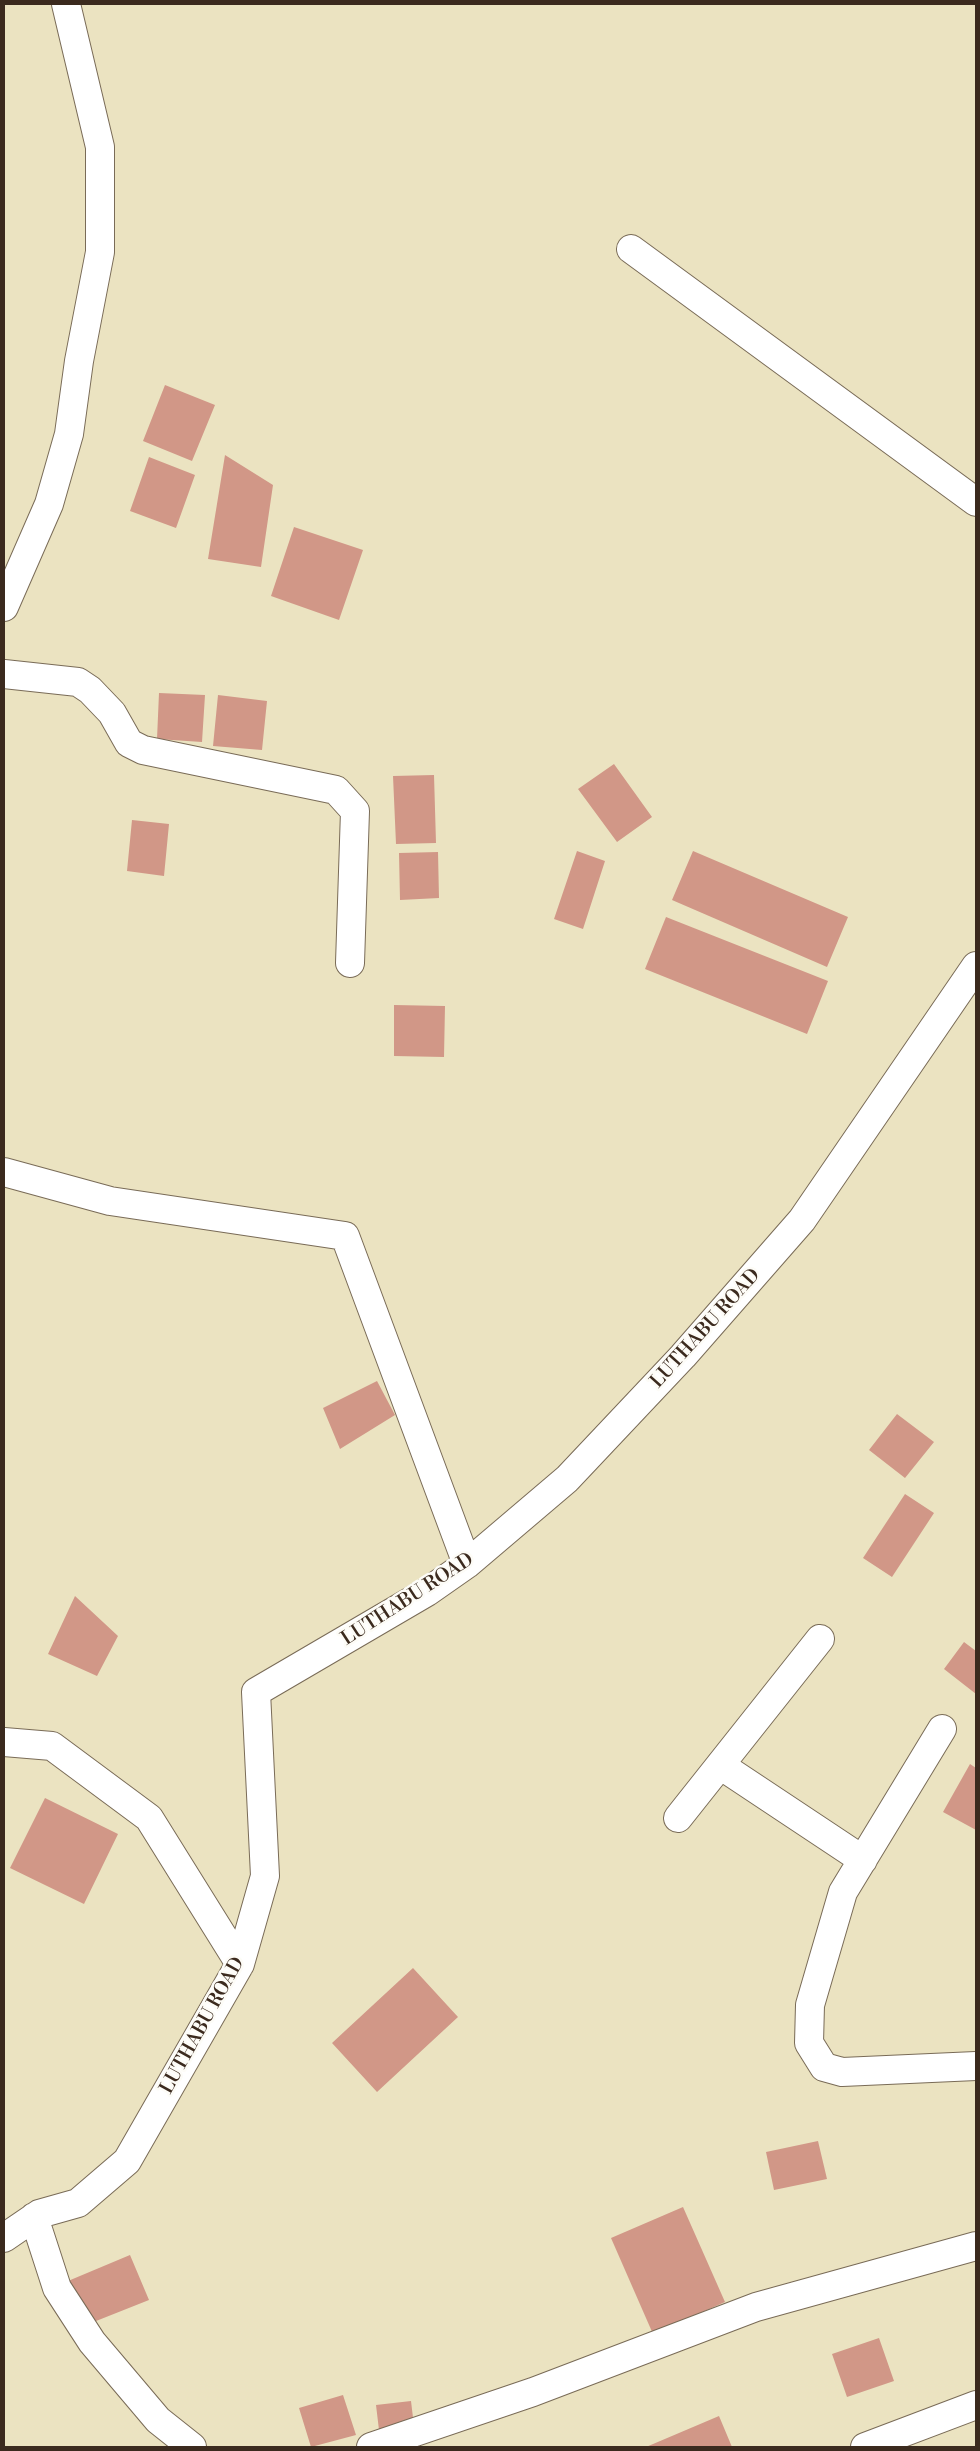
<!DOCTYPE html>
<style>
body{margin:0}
#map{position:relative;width:980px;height:2451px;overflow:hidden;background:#ebe3c1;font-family:"Libre Bodoni",serif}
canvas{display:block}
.frame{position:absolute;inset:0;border:5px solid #3b2a1e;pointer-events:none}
</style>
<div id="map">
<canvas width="980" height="2451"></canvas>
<div class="frame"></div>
</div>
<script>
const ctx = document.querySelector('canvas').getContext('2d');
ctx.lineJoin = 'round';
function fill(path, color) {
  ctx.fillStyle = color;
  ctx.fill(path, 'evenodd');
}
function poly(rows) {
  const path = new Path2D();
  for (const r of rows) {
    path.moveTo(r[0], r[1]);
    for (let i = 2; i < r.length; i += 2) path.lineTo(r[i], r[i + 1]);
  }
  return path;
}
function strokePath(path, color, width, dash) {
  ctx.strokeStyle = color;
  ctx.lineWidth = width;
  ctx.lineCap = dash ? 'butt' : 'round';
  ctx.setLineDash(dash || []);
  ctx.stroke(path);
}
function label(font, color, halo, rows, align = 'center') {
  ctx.font = font + ' "Libre Bodoni",serif';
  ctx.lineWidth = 5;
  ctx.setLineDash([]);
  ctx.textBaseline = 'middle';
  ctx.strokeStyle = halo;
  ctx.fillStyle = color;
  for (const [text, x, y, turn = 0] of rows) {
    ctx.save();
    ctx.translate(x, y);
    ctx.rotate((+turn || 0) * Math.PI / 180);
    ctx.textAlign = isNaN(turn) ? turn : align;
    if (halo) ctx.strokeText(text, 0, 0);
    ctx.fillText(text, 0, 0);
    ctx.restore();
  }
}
fill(poly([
 [165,385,215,405,192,461,143,441],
 [225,455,273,485,261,567,208,559],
 [149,457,195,475,176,528,130,511],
 [294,527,363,550,339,620,271,596],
 [159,693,205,695,202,742,157,739],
 [218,695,267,701,262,750,213,746],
 [614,764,652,817,617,842,578,789],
 [434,775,436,843,396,844,393,776],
 [132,820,169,824,164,876,127,871],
 [577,851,605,861,583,929,554,919],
 [693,851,848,917,827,967,672,900],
 [438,852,439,898,400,900,399,853],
 [666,917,828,981,807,1034,645,969],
 [394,1005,445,1006,444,1057,394,1056],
 [377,1381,395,1415,340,1449,323,1408],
 [897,1414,934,1442,905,1478,869,1450],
 [905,1494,934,1513,892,1577,863,1558],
 [75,1596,118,1636,97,1676,48,1654],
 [964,1642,976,1651,976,1694,944,1669],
 [970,1764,976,1768,976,1830,943,1812],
 [45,1798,118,1834,84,1904,10,1868],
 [413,1968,458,2017,377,2092,332,2043],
 [818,2141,827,2179,774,2190,766,2152],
 [683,2207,725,2302,653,2334,611,2238],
 [130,2255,149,2300,86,2325,68,2281],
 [879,2338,894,2381,847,2397,832,2354],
 [343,2395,356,2435,311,2447,299,2408],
 [411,2401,414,2426,379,2430,376,2405],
 [719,2416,732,2447,646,2447]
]), '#d19787');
const minor = poly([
 [631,249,976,502],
 [4,607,49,504,69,434,79,361,100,252,100,147,66,4],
 [4,674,78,682,90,690,112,713,129,743,143,750,336,790,355,811,350,963],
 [4,1172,110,1201,345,1236,467,1564],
 [942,1729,843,1892,810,2005,809,2043,824,2067,842,2072,976,2066],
 [4,1742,52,1746,149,1818,240,1964],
 [720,1765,863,1860],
 [678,1818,820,1639],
 [34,2217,57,2288,92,2342,158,2420,192,2447],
 [4,2238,39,2214,78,2203,127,2161,240,1964,265,1876,256,1692,427,1592,467,1564,567,1479,683,1356,802,1220,976,966],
 [371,2447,533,2392,756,2307,976,2246],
 [865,2447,976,2405]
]);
strokePath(minor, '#796b57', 30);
strokePath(minor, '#fff', 28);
label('19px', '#3b2a1e', '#fdfcf7', [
 ["LUTHABU ROAD",706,1329,-48],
 ["LUTHABU ROAD",408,1600,-33],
 ["LUTHABU ROAD",203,2026,-61]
]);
</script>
